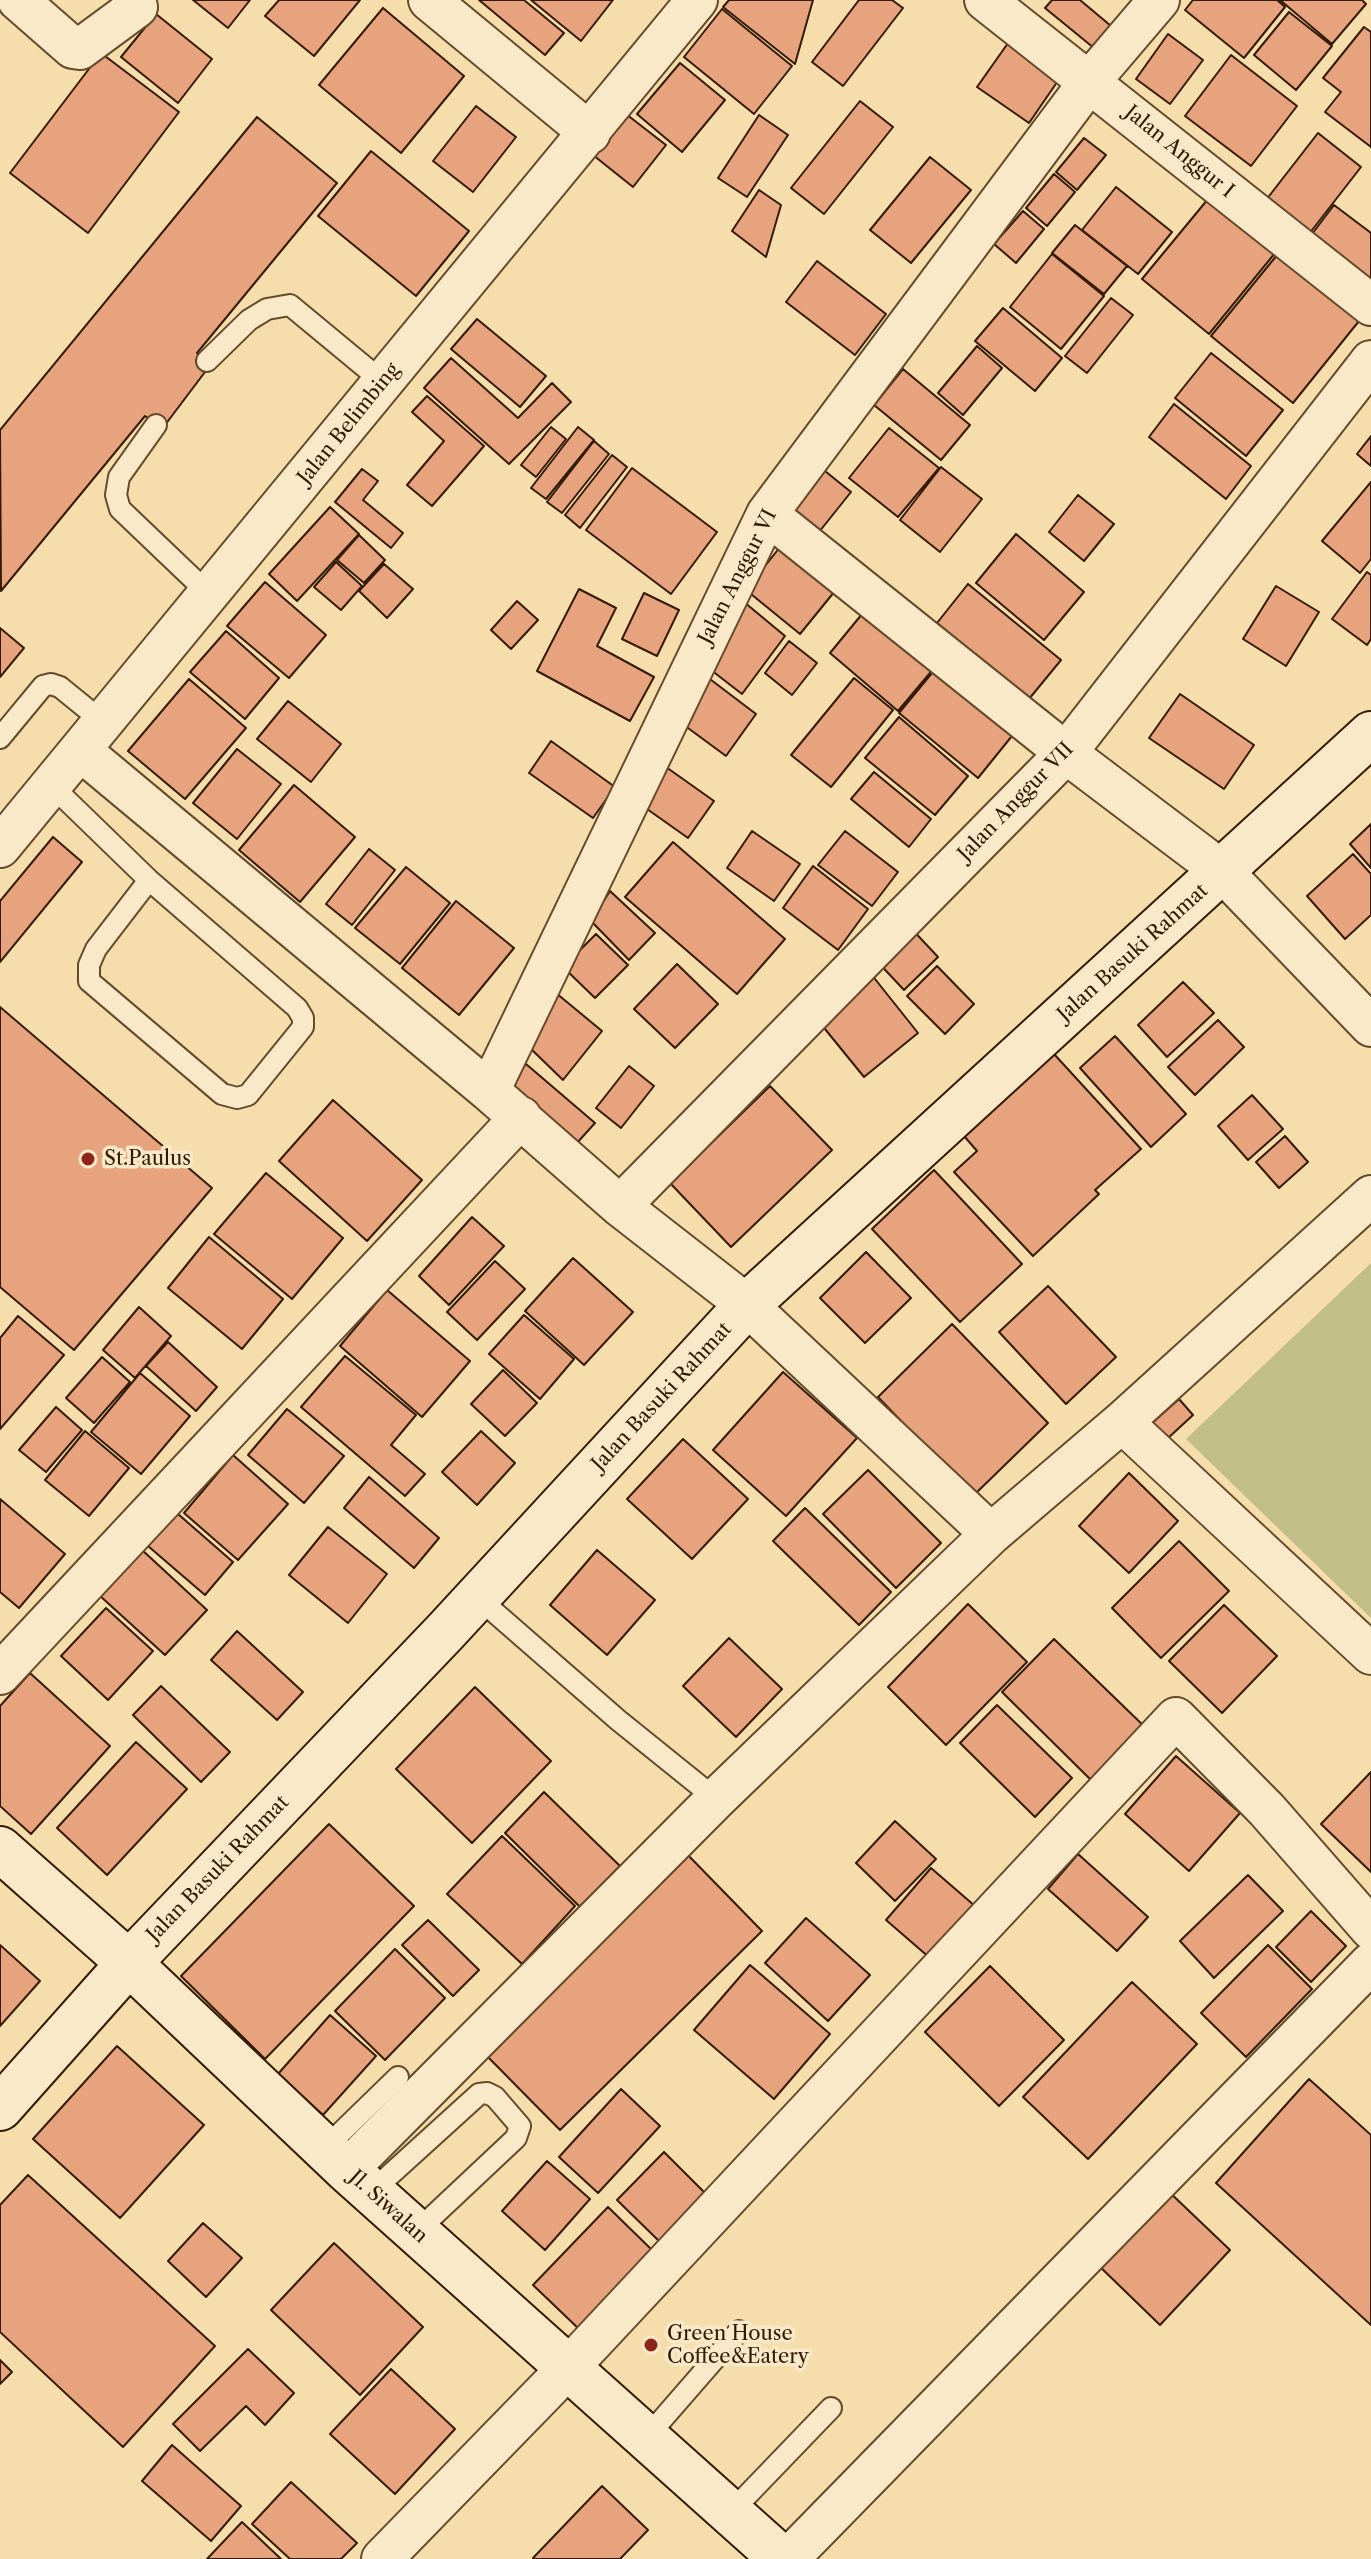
<!DOCTYPE html>
<style>
body{margin:0}
canvas{display:block;background:#f6ddac}
</style>
<canvas width="1371" height="2559"></canvas>
<script>
const ctx = document.querySelector('canvas').getContext('2d');
ctx.lineJoin = 'round';
function fill(path, color) {
  ctx.fillStyle = color;
  ctx.fill(path, 'evenodd');
}
function poly(rows) {
  const path = new Path2D();
  for (const r of rows) {
    path.moveTo(r[0], r[1]);
    for (let i = 2; i < r.length; i += 2) path.lineTo(r[i], r[i + 1]);
  }
  return path;
}
function strokePath(path, color, width, dash) {
  ctx.strokeStyle = color;
  ctx.lineWidth = width;
  ctx.lineCap = dash ? 'butt' : 'round';
  ctx.setLineDash(dash || []);
  ctx.stroke(path);
}
function label(font, color, halo, rows, align = 'center') {
  ctx.font = font + ' "Libre Caslon Text",serif';
  ctx.lineWidth = 7;
  ctx.setLineDash([]);
  ctx.textBaseline = 'middle';
  ctx.strokeStyle = halo;
  ctx.fillStyle = color;
  for (const [text, x, y, turn = 0] of rows) {
    ctx.save();
    ctx.translate(x, y);
    ctx.rotate((+turn || 0) * Math.PI / 180);
    ctx.textAlign = isNaN(turn) ? turn : align;
    if (halo) ctx.strokeText(text, 0, 0);
    ctx.fillText(text, 0, 0);
    ctx.restore();
  }
}
fill(poly([
 [1371,1263,1371,1618,1186,1439]
]), '#c1bf86');
const building = poly([
 [193,0,250,0,228,28,193,0],
 [279,0,360,0,314,56,265,16,279,0],
 [479,0,524,0,564,33,545,55,479,0],
 [531,0,613,0,581,41,531,0],
 [729,0,813,0,795,64,723,7,729,0],
 [859,0,892,0,903,8,843,86,812,62,859,0],
 [1052,0,1080,0,1117,31,1100,53,1045,8,1052,0],
 [1193,0,1277,0,1285,7,1244,58,1185,10,1193,0],
 [1280,0,1362,0,1366,4,1332,44,1280,0],
 [383,8,464,76,401,153,319,85,383,8],
 [722,9,792,66,754,114,684,57,722,9],
 [1289,12,1332,46,1296,90,1254,55,1289,12],
 [156,14,212,59,178,103,121,57,156,14],
 [1364,27,1371,32,1371,147,1325,112,1341,92,1323,78,1364,27],
 [1168,34,1203,60,1170,104,1136,79,1168,34],
 [1013,36,1064,72,1029,123,977,87,1013,36],
 [101,53,179,112,88,233,10,173,101,53],
 [1231,55,1297,106,1251,166,1185,116,1231,55],
 [680,63,725,100,682,152,637,114,680,63],
 [860,101,893,127,824,214,791,188,860,101],
 [476,106,516,137,473,192,433,161,476,106],
 [626,114,666,145,633,187,593,155,626,114],
 [759,115,788,135,747,197,718,178,759,115],
 [257,117,337,183,197,353,211,364,162,429,145,416,1,591,0,430,257,117],
 [1318,133,1361,167,1309,234,1266,200,1318,133],
 [1084,138,1106,155,1077,190,1056,172,1084,138],
 [371,151,469,231,416,296,318,216,371,151],
 [930,157,971,190,911,263,870,230,930,157],
 [1054,174,1075,192,1047,226,1026,208,1054,174],
 [1116,187,1172,232,1138,274,1082,230,1116,187],
 [759,190,781,205,766,257,732,231,759,190],
 [1208,199,1275,253,1209,334,1142,279,1208,199],
 [1334,205,1371,233,1371,279,1312,234,1334,205],
 [1023,211,1044,229,1016,263,994,244,1023,211],
 [1075,225,1127,266,1104,294,1052,253,1075,225],
 [1052,254,1104,296,1061,349,1010,307,1052,254],
 [1277,255,1359,321,1293,403,1211,336,1277,255],
 [817,261,886,314,855,355,786,302,817,261],
 [1111,298,1133,315,1087,373,1065,356,1111,298],
 [1003,308,1062,358,1035,391,975,341,1003,308],
 [477,319,546,376,520,407,451,349,477,319],
 [977,346,1002,368,963,415,938,393,977,346],
 [1211,353,1283,410,1246,456,1175,398,1211,353],
 [451,358,518,418,552,383,571,402,509,464,424,388,451,358],
 [903,369,970,425,941,460,874,405,903,369],
 [427,396,484,446,432,506,407,485,444,441,412,412,427,396],
 [1174,404,1251,466,1226,499,1149,437,1174,404],
 [551,427,566,439,536,477,521,465,551,427],
 [578,427,594,440,546,499,531,488,578,427],
 [889,428,939,468,898,517,849,478,889,428],
 [1371,436,1371,466,1357,454,1371,436],
 [594,441,609,454,562,513,547,502,594,441],
 [612,455,627,467,580,528,565,515,612,455],
 [815,463,851,492,815,537,780,508,815,463],
 [941,467,982,499,940,552,900,520,941,467],
 [632,468,717,532,671,594,586,530,632,468],
 [362,469,378,481,363,500,403,533,391,548,335,502,362,469],
 [1371,482,1371,559,1360,573,1322,541,1371,482],
 [1078,495,1114,524,1084,561,1049,532,1078,495],
 [330,507,359,534,297,601,269,574,330,507],
 [1016,534,1084,592,1044,640,976,583,1016,534],
 [359,535,385,560,364,583,337,560,359,535],
 [784,542,839,586,800,634,746,590,784,542],
 [336,562,362,586,341,610,314,587,336,562],
 [384,564,413,589,387,618,359,591,384,564],
 [1367,572,1371,575,1371,639,1367,645,1332,619,1367,572],
 [265,582,326,635,289,678,227,626,265,582],
 [968,584,1061,660,1029,699,937,623,968,584],
 [1276,586,1319,612,1286,666,1243,639,1276,586],
 [579,589,616,608,597,646,654,677,630,721,537,671,579,589],
 [644,593,679,610,657,656,622,639,644,593],
 [738,597,785,636,742,694,702,663,738,597],
 [517,601,538,620,511,649,491,630,517,601],
 [867,608,935,667,898,711,830,653,867,608],
 [0,628,24,648,0,677,0,628],
 [226,631,279,678,245,719,190,672,226,631],
 [789,641,817,663,792,695,765,673,789,641],
 [941,662,1020,726,978,778,899,713,941,662],
 [698,670,756,714,726,756,673,717,698,670],
 [854,678,893,710,831,787,791,755,854,678],
 [189,679,246,728,185,799,128,751,189,679],
 [1180,694,1254,745,1224,789,1149,738,1180,694],
 [288,701,341,744,311,782,257,739,288,701],
 [899,717,968,776,935,815,865,758,899,717],
 [551,741,615,787,593,818,529,773,551,741],
 [237,749,281,784,237,839,193,803,237,749],
 [666,767,714,801,688,838,640,804,666,767],
 [874,772,931,819,909,847,851,799,874,772],
 [294,785,355,837,300,902,239,850,294,785],
 [1371,824,1371,868,1350,844,1371,824],
 [752,831,800,864,774,901,727,868,752,831],
 [845,831,898,872,872,906,818,865,845,831],
 [53,837,82,862,0,962,0,901,53,837],
 [673,842,785,939,737,994,625,897,673,842],
 [369,849,395,870,352,925,326,904,369,849],
 [1353,854,1371,874,1371,915,1345,939,1307,896,1353,854],
 [813,866,868,909,838,950,783,908,813,866],
 [406,867,450,903,400,964,355,928,406,867],
 [610,891,655,933,629,960,591,921,610,891],
 [456,901,514,948,459,1015,402,968,456,901],
 [908,925,938,957,904,990,874,958,908,925],
 [596,934,628,965,595,998,563,967,596,934],
 [677,964,718,1004,675,1048,634,1009,677,964],
 [937,966,974,1004,945,1034,907,996,937,966],
 [871,974,918,1033,864,1077,816,1018,871,974],
 [1183,982,1214,1013,1167,1057,1138,1025,1183,982],
 [556,993,602,1031,563,1080,530,1048,556,993],
 [0,1007,212,1188,74,1350,0,1287,0,1007],
 [1218,1020,1244,1047,1195,1095,1168,1067,1218,1020],
 [1115,1036,1186,1114,1151,1147,1080,1068,1115,1036],
 [1054,1054,1141,1149,1095,1190,1099,1194,1033,1256,954,1172,977,1151,964,1136,1054,1054],
 [526,1064,595,1123,576,1144,509,1086,526,1064],
 [629,1066,654,1086,621,1128,596,1108,629,1066],
 [770,1086,832,1150,731,1247,670,1183,770,1086],
 [1252,1095,1283,1129,1248,1160,1218,1126,1252,1095],
 [333,1100,422,1180,367,1241,279,1161,333,1100],
 [1285,1136,1308,1162,1279,1188,1256,1162,1285,1136],
 [934,1170,1022,1264,960,1322,872,1229,934,1170],
 [266,1173,343,1238,292,1299,214,1234,266,1173],
 [472,1217,504,1246,449,1305,419,1276,472,1217],
 [209,1237,283,1299,242,1349,168,1288,209,1237],
 [866,1252,911,1298,865,1343,820,1298,866,1252],
 [573,1258,633,1312,584,1365,525,1311,573,1258],
 [495,1261,525,1289,477,1340,447,1312,495,1261],
 [1048,1286,1116,1357,1066,1404,999,1332,1048,1286],
 [387,1290,470,1361,422,1417,340,1346,387,1290],
 [139,1307,171,1336,135,1378,103,1350,139,1307],
 [524,1315,574,1359,540,1399,489,1354,524,1315],
 [18,1316,64,1355,0,1429,0,1338,18,1316],
 [952,1324,1048,1423,973,1496,878,1397,952,1324],
 [168,1342,217,1387,196,1411,146,1366,168,1342],
 [345,1356,416,1415,391,1445,425,1474,405,1496,301,1407,345,1356],
 [102,1357,130,1382,94,1423,66,1398,102,1357],
 [503,1370,537,1403,505,1436,471,1404,503,1370],
 [783,1372,857,1438,786,1516,713,1450,783,1372],
 [140,1373,190,1416,141,1474,91,1432,140,1373],
 [1179,1399,1193,1415,1166,1440,1151,1424,1179,1399],
 [56,1407,82,1430,46,1472,19,1450,56,1407],
 [287,1409,344,1456,304,1503,248,1455,287,1409],
 [85,1431,129,1468,89,1516,45,1480,85,1431],
 [481,1431,515,1463,477,1505,442,1472,481,1431],
 [683,1439,748,1499,692,1559,627,1499,683,1439],
 [233,1455,288,1504,238,1560,184,1513,233,1455],
 [868,1470,941,1543,896,1588,823,1514,868,1470],
 [1129,1473,1178,1521,1129,1573,1079,1526,1129,1473],
 [369,1477,439,1538,414,1568,344,1508,369,1477],
 [0,1499,65,1554,19,1608,0,1592,0,1499],
 [170,1507,233,1562,205,1595,141,1540,170,1507],
 [805,1508,891,1592,859,1625,773,1541,805,1508],
 [328,1527,387,1574,348,1623,289,1575,328,1527],
 [1179,1541,1229,1591,1161,1658,1112,1608,1179,1541],
 [141,1549,207,1610,165,1655,99,1595,141,1549],
 [597,1550,655,1600,607,1655,550,1605,597,1550],
 [968,1604,1027,1662,946,1745,888,1687,968,1604],
 [1224,1605,1277,1656,1222,1713,1169,1661,1224,1605],
 [106,1608,153,1651,108,1700,61,1656,106,1608],
 [237,1631,303,1692,277,1720,211,1660,237,1631],
 [729,1638,782,1689,736,1737,683,1686,729,1638],
 [1054,1639,1148,1730,1095,1784,1002,1692,1054,1639],
 [30,1673,110,1746,31,1834,0,1806,0,1706,30,1673],
 [161,1686,230,1752,201,1782,133,1715,161,1686],
 [475,1687,551,1761,472,1843,396,1769,475,1687],
 [997,1705,1072,1778,1035,1817,960,1743,997,1705],
 [136,1742,187,1789,107,1875,57,1828,136,1742],
 [1176,1756,1240,1813,1189,1871,1125,1814,1176,1756],
 [1371,1772,1371,1872,1321,1824,1371,1772],
 [544,1792,620,1866,580,1907,505,1833,544,1792],
 [895,1821,936,1859,895,1901,856,1863,895,1821],
 [329,1824,414,1906,265,2059,181,1976,329,1824],
 [502,1836,575,1906,522,1964,447,1894,502,1836],
 [684,1851,762,1931,560,2130,482,2051,684,1851],
 [1078,1854,1148,1917,1117,1951,1048,1889,1078,1854],
 [931,1868,983,1913,938,1965,886,1920,931,1868],
 [1248,1875,1283,1911,1214,1978,1180,1941,1248,1875],
 [1311,1911,1346,1946,1311,1982,1276,1947,1311,1911],
 [806,1918,870,1975,828,2021,765,1963,806,1918],
 [428,1920,479,1970,453,1996,402,1945,428,1920],
 [0,1945,40,1981,0,2026,0,1945],
 [1268,1945,1312,1989,1246,2057,1201,2013,1268,1945],
 [395,1949,445,1998,385,2060,335,2011,395,1949],
 [750,1965,830,2034,774,2099,694,2030,750,1965],
 [990,1966,1064,2040,999,2106,925,2032,990,1966],
 [1132,1982,1197,2044,1088,2159,1023,2097,1132,1982],
 [330,2015,376,2056,323,2115,278,2074,330,2015],
 [117,2046,204,2125,120,2218,33,2139,117,2046],
 [1309,2079,1371,2135,1371,2325,1216,2183,1309,2079],
 [621,2089,660,2126,598,2193,559,2157,621,2089],
 [664,2152,707,2195,661,2243,617,2200,664,2152],
 [547,2161,590,2199,545,2250,502,2211,547,2161],
 [28,2175,215,2346,123,2447,0,2332,0,2205,28,2175],
 [1165,2188,1230,2250,1160,2325,1095,2262,1165,2188],
 [608,2207,654,2252,580,2330,533,2285,608,2207],
 [203,2223,242,2258,206,2297,168,2261,203,2223],
 [334,2243,423,2327,360,2395,271,2310,334,2243],
 [248,2349,294,2393,265,2425,246,2406,200,2451,173,2424,248,2349],
 [0,2360,12,2372,0,2384,0,2360],
 [391,2369,455,2429,395,2494,330,2434,391,2369],
 [172,2445,241,2506,211,2541,142,2481,172,2445],
 [291,2482,357,2543,341,2559,290,2559,252,2524,291,2482],
 [602,2486,648,2530,620,2559,534,2559,533,2558,602,2486],
 [242,2522,281,2559,207,2559,242,2522]
]);
fill(building, '#e7a37e');
strokePath(building, '#341a00', 2);
const lane = poly([
 [207,361,249,320,267,309,290,305,383,382],
 [156,425,119,477,116,495,120,509,209,594],
 [0,738,43,686,51,684,60,687,103,722],
 [51,785,149,880,297,1008,303,1018,303,1027,248,1095,237,1098,222,1094,89,981,89,965,96,949,149,880],
 [477,1597,618,1720,716,1799],
 [324,2149,398,2077],
 [371,2192,479,2094,487,2093,495,2097,520,2126,516,2138,416,2232],
 [646,2438,739,2331],
 [730,2513,831,2408]
]);
const street = poly([
 [18,0,66,42,73,48,80,49,137,7],
 [429,0,590,133],
 [985,0,1371,305],
 [767,514,1066,753,1222,871,1371,1026],
 [80,750,489,1091,620,1206,747,1305,991,1534],
 [0,847,697,0],
 [489,1091,767,514,1090,81,1159,0],
 [620,1206,1066,753,1371,361],
 [1122,1422,1371,1654],
 [0,1674,521,1117],
 [347,2170,716,1799,991,1534,1122,1422,1371,1196],
 [382,2559,567,2369,1176,1718,1267,1810,1371,1929],
 [788,2559,1371,1963]
]);
const secondary = poly([
 [0,1849,129,1963,347,2170,782,2559],
 [0,2108,129,1963,446,1631,747,1305,1371,734]
]);
strokePath(lane, '#644b2b', 24);
strokePath(street, '#644b2b', 44);
strokePath(secondary, '#341a00', 48);
strokePath(lane, '#f9e9c9', 20);
strokePath(street, '#f9e9c9', 40);
strokePath(secondary, '#f9e9c9', 44);
for (const [x, y, r, color] of [
 [88,1159,8,"#8f2418"],
 [651,2345,8,"#8f2418"]
]) {
  const dot = new Path2D();
  dot.arc(x, y, r, 0, 2 * Math.PI);
  ctx.fillStyle = color;
  ctx.fill(dot);
  strokePath(dot, '#f9e9c9', 3);
}
label('20px', '#341a00', '#f9e9c9', [
 ["Jalan Anggur I",1179,152,39],
 ["Jalan Belimbing",349,424,-51],
 ["Jalan Anggur VI",738,577,-63],
 ["Jalan Anggur VII",1016,802,-46],
 ["Jalan Basuki Rahmat",1133,953,-42],
 ["Jalan Basuki Rahmat",662,1397,-47],
 ["Jalan Basuki Rahmat",218,1869,-46],
 ["Jl. Siwalan",388,2207,42]
]);
label('20px', '#341a00', '#f9e9c9', [
 ["St.Paulus",104,1159],
 ["Green House",667,2334],
 ["Coffee&Eatery",667,2357]
], 'left');
</script>
